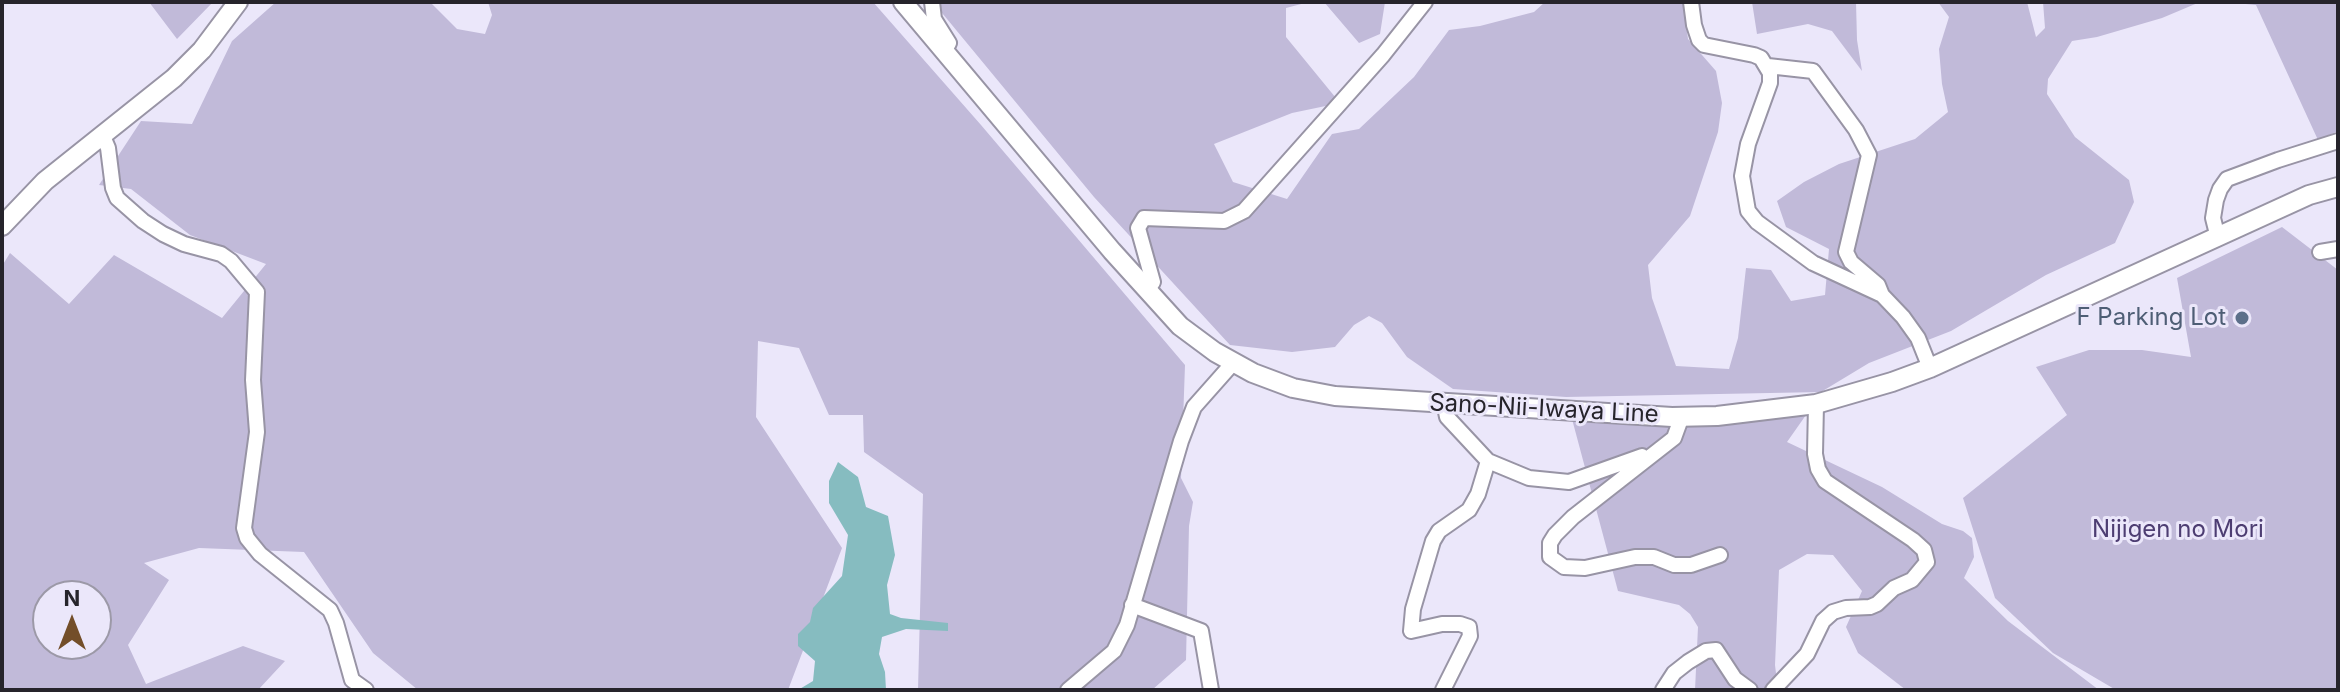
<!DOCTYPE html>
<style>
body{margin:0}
#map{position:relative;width:2340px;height:692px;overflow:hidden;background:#ebe7fa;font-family:Inter,sans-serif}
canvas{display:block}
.frame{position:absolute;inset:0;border:4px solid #26242b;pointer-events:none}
.north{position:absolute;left:32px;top:580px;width:80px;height:80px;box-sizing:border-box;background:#ebe7fa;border:2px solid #9c99a7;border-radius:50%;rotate:0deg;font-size:22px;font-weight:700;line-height:32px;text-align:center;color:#26242b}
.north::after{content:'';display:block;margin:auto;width:28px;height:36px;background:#734e29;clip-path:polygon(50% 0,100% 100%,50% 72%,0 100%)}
</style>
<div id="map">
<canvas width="2340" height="692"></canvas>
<div class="frame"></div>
<div class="north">N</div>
</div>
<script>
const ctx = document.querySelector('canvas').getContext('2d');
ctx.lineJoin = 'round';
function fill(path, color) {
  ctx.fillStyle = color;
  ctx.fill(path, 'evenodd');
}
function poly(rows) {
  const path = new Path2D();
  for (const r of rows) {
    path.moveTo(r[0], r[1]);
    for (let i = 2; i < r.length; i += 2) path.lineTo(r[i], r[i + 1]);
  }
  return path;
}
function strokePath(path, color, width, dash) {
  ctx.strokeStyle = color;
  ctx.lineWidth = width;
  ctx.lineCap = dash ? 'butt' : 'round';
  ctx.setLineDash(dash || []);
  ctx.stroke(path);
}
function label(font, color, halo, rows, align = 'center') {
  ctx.font = font + ' Inter,sans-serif';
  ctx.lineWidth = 6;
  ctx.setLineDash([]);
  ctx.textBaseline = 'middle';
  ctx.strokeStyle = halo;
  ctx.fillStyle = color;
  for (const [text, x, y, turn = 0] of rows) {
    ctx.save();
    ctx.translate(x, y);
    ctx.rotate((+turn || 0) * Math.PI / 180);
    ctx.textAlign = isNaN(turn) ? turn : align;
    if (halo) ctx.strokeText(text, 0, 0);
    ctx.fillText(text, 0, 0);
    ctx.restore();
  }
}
fill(poly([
 [149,2,213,2,177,39],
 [276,2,430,2,457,29,485,34,492,15,488,2,873,2,981,125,1185,365,1181,478,1193,502,1189,526,1186,660,1152,690,918,690,923,494,864,452,863,415,829,415,799,348,758,341,756,417,842,548,788,690,418,690,373,653,304,552,199,548,144,563,169,580,128,645,146,684,243,646,285,661,258,690,2,690,2,266,10,253,69,304,114,255,222,318,266,264,190,235,131,189,99,185,141,121,192,124,232,41],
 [48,596,96,596,96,644,48,644],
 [933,2,1309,2,1286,8,1286,37,1340,103,1292,113,1214,144,1233,182,1287,199,1332,134,1359,129,1414,77,1449,30,1480,26,1534,12,1545,2,1683,2,1688,39,1716,71,1722,103,1718,132,1690,216,1648,265,1652,298,1676,366,1729,369,1738,338,1746,268,1771,270,1791,301,1825,295,1829,249,1786,227,1777,201,1804,182,1839,164,1915,139,1948,112,1942,84,1939,49,1949,17,1938,2,2027,2,2036,37,2045,28,2043,2,2200,2,2162,18,2097,37,2072,41,2048,79,2047,94,2075,137,2129,180,2134,202,2115,243,2046,275,1951,331,1869,363,1821,392,1566,397,1453,389,1407,357,1382,323,1369,316,1354,325,1335,347,1292,352,1230,345,1094,197],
 [1324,2,1385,2,1380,34,1359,43],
 [1752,2,1856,2,1857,40,1862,71,1832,31,1808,24,1757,34],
 [2225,2,2338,2,2338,131,2318,140,2256,5],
 [2282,227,2338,270,2338,690,2116,690,2053,653,1995,598,1963,498,2067,415,2036,367,2089,350,2142,350,2191,357,2177,278],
 [1806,415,1787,442,1882,487,1942,524,1963,531,1972,538,1974,557,1964,578,2008,621,2099,690,1906,690,1858,653,1846,627,1862,591,1833,555,1807,554,1779,570,1775,665,1778,690,1695,690,1698,627,1690,614,1679,605,1618,591,1572,419,1689,423]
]), '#c1bad9');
fill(poly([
 [838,462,858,477,866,507,888,516,895,555,887,585,890,614,901,618,948,623,948,631,906,629,882,637,879,654,885,672,886,690,798,690,813,681,815,661,798,646,798,634,810,622,813,608,842,576,848,535,829,503,829,481]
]), '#86bcc0');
const minor = poly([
 [932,2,934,19,949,43,945,50],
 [1691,2,1694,25,1699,40,1704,45,1754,55,1761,58,1770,73,1770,83,1748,144,1742,176,1748,211,1757,222,1813,263,1882,295],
 [1768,66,1813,71,1856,130,1869,155,1846,252,1851,262,1878,285,1882,295,1903,317,1918,338,1930,368],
 [102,134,108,148,113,188,117,198,143,221,163,234,184,244,221,254,231,261,257,292,253,380,257,432,244,528,247,538,260,554,330,610,336,623,352,680,366,690],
 [2218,238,2213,218,2216,200,2220,189,2227,179,2278,160,2338,141],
 [2320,252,2338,249],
 [1147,291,1153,282,1138,228,1144,218,1224,221,1244,211,1383,55,1425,2],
 [1444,402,1447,417,1488,461,1529,478,1569,482,1642,456],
 [1682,416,1674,438,1573,517,1555,535,1550,543,1550,557,1564,567,1585,568,1635,557,1654,557,1674,565,1691,565,1720,555],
 [1132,605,1201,631,1211,690],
 [1068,690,1114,651,1127,625,1181,441,1194,407,1233,363],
 [1443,690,1470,636,1469,627,1460,624,1442,624,1411,631,1413,609,1433,541,1439,531,1469,510,1478,494,1488,461],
 [1663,690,1674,673,1688,662,1706,651,1716,650,1735,679,1750,690],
 [1773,690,1807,654,1823,621,1833,612,1846,608,1870,607,1877,604,1894,588,1912,580,1927,562,1924,550,1913,540,1825,481,1818,469,1815,454,1816,404]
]);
const major = poly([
 [903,2,1112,251,1180,326,1215,352,1253,373,1293,388,1335,396,1672,417,1717,416,1816,404,1892,382,1930,368,2309,195,2338,187],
 [2,226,45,181,174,78,202,50,238,2]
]);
strokePath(minor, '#9894a5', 18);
strokePath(major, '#9894a5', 22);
strokePath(minor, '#fff', 14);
strokePath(major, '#fff', 18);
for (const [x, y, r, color] of [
 [2242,318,8,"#5c6f8a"]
]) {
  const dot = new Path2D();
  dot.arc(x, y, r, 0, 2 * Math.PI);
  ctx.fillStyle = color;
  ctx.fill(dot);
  strokePath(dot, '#ebe7fa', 3);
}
label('24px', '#4e5e75', '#ebe7fa', [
 ["F Parking Lot",2226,318]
], 'right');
label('24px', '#26242b', '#ebe7fa', [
 ["Sano-Nii-Iwaya Line",1544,409,3]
]);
label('24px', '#4d3d72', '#ebe7fa', [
 ["Nijigen no Mori",2178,530]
]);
</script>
